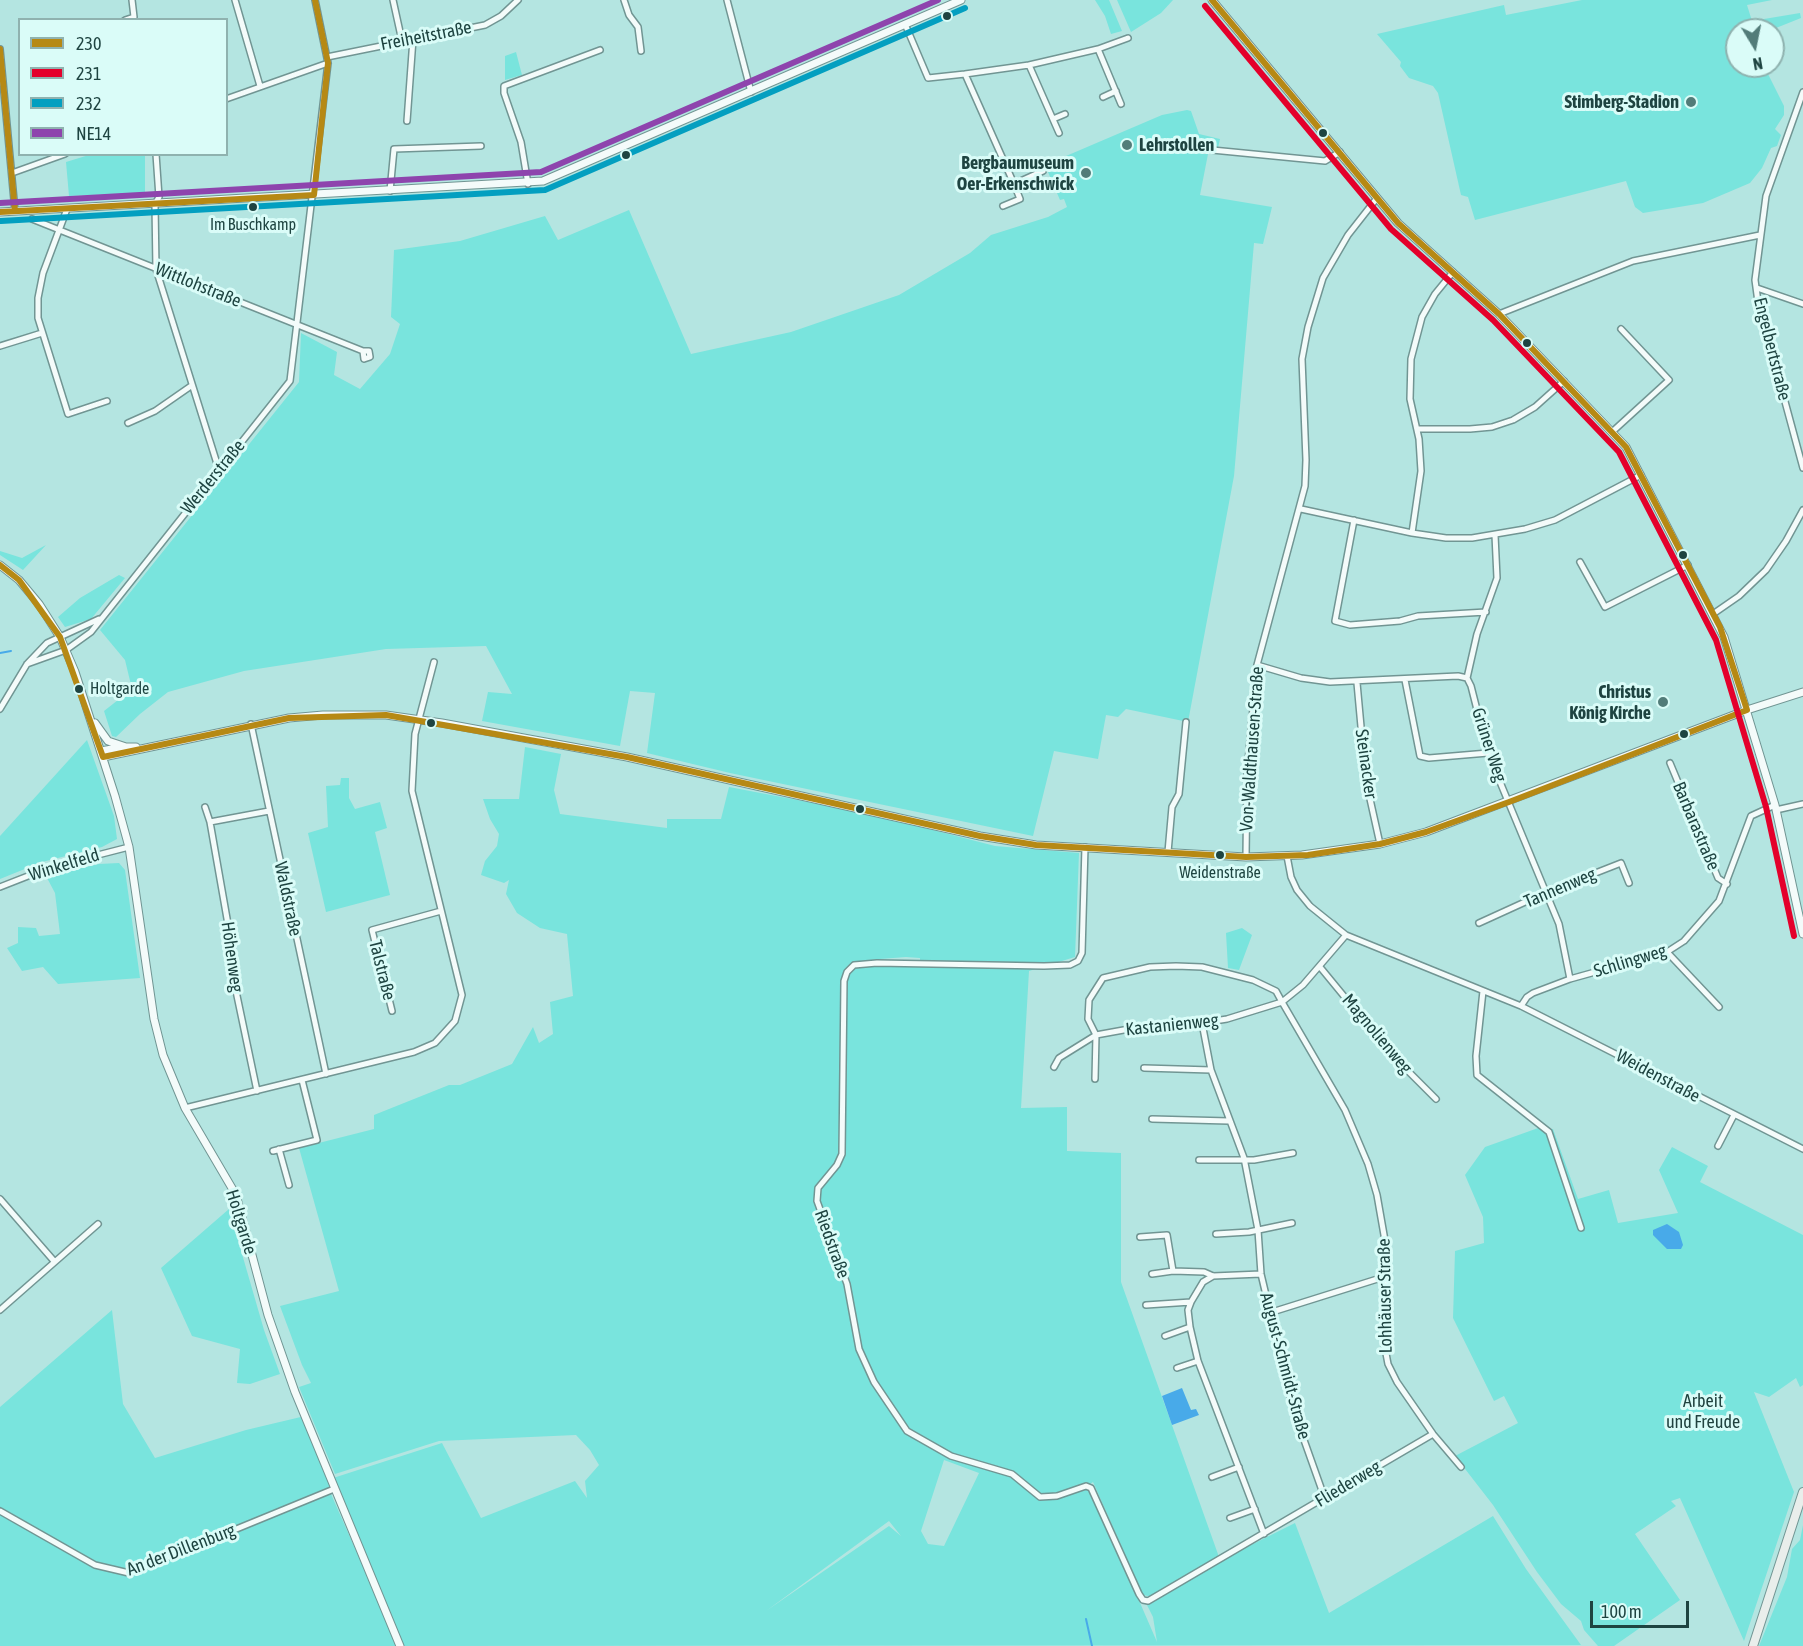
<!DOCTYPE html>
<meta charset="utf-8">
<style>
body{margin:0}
#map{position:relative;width:1803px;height:1646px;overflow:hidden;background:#b4e5e1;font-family:"Asap Condensed",sans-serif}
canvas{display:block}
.legend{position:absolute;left:18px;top:18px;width:210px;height:138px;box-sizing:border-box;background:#dafcf8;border:2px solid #8fb2af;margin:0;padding:8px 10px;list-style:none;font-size:18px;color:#1e4441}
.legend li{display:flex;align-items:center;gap:12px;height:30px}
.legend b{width:30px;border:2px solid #8fb2af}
.north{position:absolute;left:1725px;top:18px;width:60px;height:60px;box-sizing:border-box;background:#dafcf8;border:2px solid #8fb2af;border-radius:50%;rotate:170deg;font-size:16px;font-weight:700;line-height:24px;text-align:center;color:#1e4441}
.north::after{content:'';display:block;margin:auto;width:21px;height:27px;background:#527c79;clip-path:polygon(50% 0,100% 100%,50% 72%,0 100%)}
.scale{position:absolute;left:1590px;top:1601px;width:99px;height:27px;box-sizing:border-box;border:3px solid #1e4441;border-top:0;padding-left:8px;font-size:18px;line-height:21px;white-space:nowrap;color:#1e4441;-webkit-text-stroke:4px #dafcf8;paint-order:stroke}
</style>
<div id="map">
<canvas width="1803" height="1646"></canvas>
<ul class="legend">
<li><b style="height:8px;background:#b68914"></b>230</li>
<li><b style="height:8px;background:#e4002b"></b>231</li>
<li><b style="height:8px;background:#039fc0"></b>232</li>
<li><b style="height:8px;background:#8e44ad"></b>NE14</li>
</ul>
<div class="north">N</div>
<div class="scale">100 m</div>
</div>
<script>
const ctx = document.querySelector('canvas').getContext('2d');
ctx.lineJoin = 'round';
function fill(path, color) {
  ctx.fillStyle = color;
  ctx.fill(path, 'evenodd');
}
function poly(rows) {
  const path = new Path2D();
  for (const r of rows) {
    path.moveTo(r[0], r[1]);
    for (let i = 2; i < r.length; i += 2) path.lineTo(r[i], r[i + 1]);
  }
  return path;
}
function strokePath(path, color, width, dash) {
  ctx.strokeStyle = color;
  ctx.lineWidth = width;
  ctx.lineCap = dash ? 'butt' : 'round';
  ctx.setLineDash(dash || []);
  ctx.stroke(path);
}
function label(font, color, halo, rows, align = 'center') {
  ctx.font = font + ' "Asap Condensed",sans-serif';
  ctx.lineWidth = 6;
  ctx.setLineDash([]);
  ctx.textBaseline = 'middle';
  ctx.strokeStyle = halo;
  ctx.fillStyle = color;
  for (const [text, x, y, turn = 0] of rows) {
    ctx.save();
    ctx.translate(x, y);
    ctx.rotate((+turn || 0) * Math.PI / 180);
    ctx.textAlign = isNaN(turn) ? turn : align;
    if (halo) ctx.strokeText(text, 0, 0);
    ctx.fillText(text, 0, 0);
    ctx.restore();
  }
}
fill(poly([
 [1095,0,1109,0,1122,31,1111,34,1105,16],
 [1117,0,1173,0,1161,13,1131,32],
 [1582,0,1772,0,1747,5,1752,21,1800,13,1801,18,1771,30,1737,30,1737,66,1764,66,1784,106,1784,115,1775,129,1781,135,1777,146,1771,148,1762,168,1750,183,1703,203,1643,213,1635,207,1626,181,1475,220,1468,197,1461,195,1438,93,1433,86,1409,78,1400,66,1401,62,1377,34,1504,5,1506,15],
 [516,52,522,75,505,80,505,56],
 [1187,110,1191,111,1199,134,1220,139,1218,148,1202,147,1202,154,1208,154,1200,195,1272,207,1263,244,1254,243,1234,476,1188,722,1126,709,1118,717,1106,715,1098,759,1054,751,1033,836,730,773,647,753,655,693,630,691,620,746,482,721,488,692,512,694,486,646,386,649,244,671,168,692,140,714,116,737,112,736,104,711,132,689,125,660,100,630,299,382,301,333,337,352,334,375,360,389,390,354,400,324,391,317,394,250,460,241,545,216,558,240,629,210,691,354,791,332,899,295,970,253,991,235,1048,217,1067,207,1064,199,1060,200,1045,165,1162,115],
 [89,155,145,155,145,193,69,196,66,162],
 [46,545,23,570,0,555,0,551,22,558],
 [119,575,125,578,91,619,65,627,58,617,80,598],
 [87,740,114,816,117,839,102,847,42,862,0,879,0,836],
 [525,747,561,754,554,790,560,814,667,828,667,819,721,819,729,787,871,814,995,846,1079,853,1075,957,1029,971,1021,1108,1067,1107,1067,1151,1121,1153,1121,1282,1219,1557,1153,1597,1143,1595,1093,1482,1089,1485,1157,1642,1153,1617,1147,1605,1243,1549,1295,1523,1329,1613,1493,1516,1526,1569,1581,1645,400,1646,334,1489,189,1550,331,1494,398,1646,0,1646,0,1514,47,1540,0,1509,0,1407,112,1310,123,1404,155,1458,246,1430,305,1416,330,1479,442,1443,481,1518,575,1481,587,1498,585,1481,599,1465,590,1450,576,1435,439,1441,335,1474,299,1387,311,1383,302,1365,280,1306,339,1291,299,1148,374,1129,374,1115,449,1085,460,1085,512,1064,533,1027,539,1043,553,1034,550,1002,573,996,567,934,540,928,517,913,506,894,509,880,504,883,481,875,485,861,497,846,499,834,490,819,483,799,519,799],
 [906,957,920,958,920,965,848,966,880,959],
 [944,1460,979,1473,944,1546,928,1544,921,1531],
 [889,1521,901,1536,889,1526,766,1611],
 [341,778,349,778,349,798,355,809,380,802,387,828,375,832,390,895,326,912,308,833,328,827,326,786,340,785],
 [119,863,125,870,140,978,58,984,43,967,22,971,7,948,18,943,18,927,36,928,39,936,60,934,55,893,46,876,99,864],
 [1242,928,1252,935,1239,970,1228,968,1226,933],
 [1541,1127,1545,1131,1553,1129,1578,1199,1609,1190,1618,1223,1678,1213,1659,1170,1672,1147,1708,1166,1700,1182,1803,1235,1803,1385,1800,1387,1796,1378,1769,1397,1754,1392,1794,1492,1744,1641,1680,1498,1671,1501,1676,1506,1635,1534,1680,1600,1614,1646,1598,1646,1584,1630,1581,1621,1561,1604,1537,1572,1493,1505,1455,1456,1518,1423,1504,1396,1494,1401,1453,1318,1455,1251,1484,1243,1483,1217,1465,1175,1485,1147],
 [229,1209,264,1330,280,1374,250,1384,237,1383,240,1349,192,1336,161,1268],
 [1803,1525,1803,1646,1759,1646,1787,1577,1792,1549,1800,1540]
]), '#79e4dd');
fill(poly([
 [1667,1224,1679,1232,1683,1245,1681,1249,1667,1249,1653,1235,1653,1230],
 [1182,1388,1191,1410,1196,1409,1199,1415,1172,1425,1162,1396]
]), '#48aae9');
strokePath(poly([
 [0,653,11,651],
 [1086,1619,1092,1646]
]), '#48aae9', 2);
const minor = poly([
 [235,0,260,86],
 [393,0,402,41],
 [624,0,629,15,638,27,641,51],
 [727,0,751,92],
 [125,20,134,17,132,0],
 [905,24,928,78,965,74,1014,184,1043,171],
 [0,49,15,211],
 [1098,49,1121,104],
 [327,57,485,25,501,16,518,0],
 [1029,65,1098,49,1128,38],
 [965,74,1029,65,1059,133],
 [1803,92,1766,196,1755,280,1758,302,1803,468],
 [1103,97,1116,91],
 [226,99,328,63],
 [1053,119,1065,114],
 [407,121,413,39],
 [1202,149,1325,161,1340,152],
 [156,154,159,197,155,204,156,269,219,470],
 [12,173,65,154],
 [528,184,521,142,504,93,504,86,600,50],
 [390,191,394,149,481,146],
 [1003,206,1020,199,1014,184],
 [67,209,43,273,38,298,38,318,68,414,107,401],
 [32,219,363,351,369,351,370,357,364,359,363,351],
 [1757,288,1803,304],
 [1499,314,1633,261,1760,235],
 [0,346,42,333],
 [128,423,155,411,191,386],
 [1417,429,1470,429,1492,427,1513,420,1535,407,1564,381],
 [1612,432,1669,380,1621,329],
 [1301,509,1412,533,1446,538,1472,538,1525,529,1555,520,1641,475],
 [1354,520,1335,621,1350,625,1400,621,1418,616,1486,612],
 [1412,533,1421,471,1419,439,1410,399,1411,359,1422,317,1435,294,1453,272],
 [1495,535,1497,578,1477,634,1467,678,1471,686,1488,753,1559,924,1570,979],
 [1580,562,1605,607,1688,565],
 [1713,614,1739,596,1766,570,1786,541,1803,510],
 [27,664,66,650,91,632,290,381,328,63,315,0],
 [1257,665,1301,678,1330,682,1458,676,1467,678],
 [1405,680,1420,756,1429,758,1488,753],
 [1357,683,1366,781,1380,844],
 [0,709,27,664,47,643,99,619],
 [251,724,326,1074],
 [1670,763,1718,878,1727,884],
 [205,807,210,822],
 [1776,810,1803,804],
 [1085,847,1082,953,1078,961,1070,965,1044,966,877,963,854,965,847,972,844,981,842,1154,837,1165,818,1188,817,1201,847,1284,859,1349,874,1382,907,1431,951,1456,1012,1474,1040,1497,1057,1496,1086,1486,1091,1488,1139,1594,1143,1600,1148,1601,1433,1434],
 [1168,852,1172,807,1179,794,1186,722],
 [1287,856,1291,877,1297,890,1310,906,1346,935,1521,1006,1803,1149],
 [1246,857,1247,773,1257,665,1305,486,1306,460,1302,359,1308,327,1323,278,1348,235,1377,198],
 [0,887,51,867,129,847],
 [1479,923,1547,892,1621,863,1629,883],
 [1346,935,1303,985,1282,1002,1345,1110,1368,1164,1377,1195,1387,1252,1384,1343,1388,1364,1397,1382,1433,1434,1461,1467],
 [1667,952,1719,1007],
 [1176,966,1202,967,1253,980,1276,991,1282,1002,1227,1019,1202,1023,1140,1027,1096,1035,1088,1019,1089,1000,1103,978,1150,967,1176,966],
 [1320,967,1394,1057,1436,1099],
 [1483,991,1476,1056,1477,1075,1549,1132,1581,1228],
 [1521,1006,1527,997,1533,993,1570,979,1667,952,1684,941,1719,901,1751,816,1775,805],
 [392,1011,372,930,441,911],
 [1202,1023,1211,1070,1244,1158,1258,1230,1261,1274,1293,1409,1325,1499],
 [1054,1067,1059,1058,1096,1035,1095,1079],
 [1144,1068,1211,1070],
 [257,1091,236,991,232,947,210,822,269,811],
 [185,1108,414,1052,435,1043,455,1021,462,995,412,791,415,734,434,662],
 [1152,1119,1229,1121],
 [1718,1146,1734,1115],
 [279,1149,289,1185],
 [273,1151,317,1140,302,1080],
 [1199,1160,1254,1160,1293,1153],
 [0,1199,54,1261],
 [1216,1234,1249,1232,1292,1223],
 [1140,1237,1167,1235,1173,1271,1204,1272,1213,1276,1261,1274],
 [1152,1274,1173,1271],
 [1213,1276,1203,1282,1191,1302,1188,1310,1190,1327,1198,1361,1264,1534],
 [1146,1305,1191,1302],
 [0,1310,98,1224],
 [1269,1313,1387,1276],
 [1165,1336,1190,1327],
 [1177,1368,1198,1361],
 [1212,1477,1239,1467],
 [0,1511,95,1565,129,1573,334,1489],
 [1230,1518,1255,1509]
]);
const tertiary = poly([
 [1212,0,1398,223,1499,314,1626,447,1724,637,1775,805,1803,934],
 [0,212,543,181,961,0],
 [0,565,19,580,39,604,60,637,75,672,115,796,129,847,154,1019,163,1055,185,1108,236,1195,268,1315,295,1392,400,1646],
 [95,723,108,741,126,747,136,747],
 [101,751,123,747],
 [103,757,289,718,323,715,386,715,442,723,627,757,980,836,1036,845,1246,857,1302,855,1380,844,1426,832,1747,710,1803,692]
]);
const secondary = poly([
 [1753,1646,1803,1492]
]);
strokePath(minor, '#719593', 8);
strokePath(tertiary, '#719593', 9);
strokePath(secondary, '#719593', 10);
strokePath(minor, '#f4fbfa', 5);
strokePath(tertiary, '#f4fbfa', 7);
strokePath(secondary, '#e9eeeb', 8);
strokePath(poly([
 [1212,0,1398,223,1499,314,1626,447,1720,627,1747,710],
 [0,49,15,211],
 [0,212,314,195,328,63,315,0],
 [0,565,19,580,60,637,103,757,289,718,386,715,627,757,980,836,1036,845,1246,857,1308,855,1380,844,1426,832,1509,802,1747,710]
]), '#b68914', 6);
strokePath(poly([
 [1205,6,1391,229,1493,320,1619,452,1716,640,1766,807,1794,936]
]), '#e4002b', 6);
strokePath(poly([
 [1,221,545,190,965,8]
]), '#039fc0', 6);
strokePath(poly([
 [0,203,541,172,938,0]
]), '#8e44ad', 6);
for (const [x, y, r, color] of [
 [947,16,5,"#1e4441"],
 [1691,102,6,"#527c79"],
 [1323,133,5,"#1e4441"],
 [1127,145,6,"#527c79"],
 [626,155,5,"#1e4441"],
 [1086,173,6,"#527c79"],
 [253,207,5,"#1e4441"],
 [1527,343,5,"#1e4441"],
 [1683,555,5,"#1e4441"],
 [79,689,5,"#1e4441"],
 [1663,702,6,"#527c79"],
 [431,723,5,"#1e4441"],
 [1684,734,5,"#1e4441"],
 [860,809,5,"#1e4441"],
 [1220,855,5,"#1e4441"]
]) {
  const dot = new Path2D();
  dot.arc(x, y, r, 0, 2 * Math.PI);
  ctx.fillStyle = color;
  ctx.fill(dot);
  strokePath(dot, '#dafcf8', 2);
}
label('16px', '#1e4441', '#dafcf8', [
 ["Im Buschkamp",253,225],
 ["Holtgarde",90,689,"left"],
 ["Weidenstraße",1220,873]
]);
label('18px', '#1e4441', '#dafcf8', [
 ["Freiheitstraße",426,36,-11],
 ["Wittlohstraße",198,285,22],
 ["Engelbertstraße",1772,349,76],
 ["Werderstraße",213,477,-51],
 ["Grüner Weg",1489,745,72],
 ["Von-Waldthausen-Straße",1252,749,-86],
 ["Steinacker",1366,764,82],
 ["Barbarastraße",1696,826,67],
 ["Winkelfeld",64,865,-17],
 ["Tannenweg",1560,888,-23],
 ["Waldstraße",288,899,78],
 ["Höhenweg",232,957,82],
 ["Schlingweg",1630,961,-17],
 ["Talstraße",382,970,76],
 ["Kastanienweg",1172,1025,-6],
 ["Magnolienweg",1377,1034,50],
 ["Weidenstraße",1658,1076,28],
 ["Holtgarde",241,1222,73],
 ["Riedstraße",832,1244,70],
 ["Lohhäuser Straße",1385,1296,-91],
 ["August-Schmidt-Straße",1285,1366,75],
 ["Fliederweg",1348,1484,-31],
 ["An der Dillenburg",181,1550,-21]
]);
label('bold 18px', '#1e4441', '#dafcf8', [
 ["Stimberg-Stadion",1679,102],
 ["Lehrstollen",1139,145,"left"],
 ["Bergbaumuseum",1074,163],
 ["Oer-Erkenschwick",1074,184],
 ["Christus",1651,692],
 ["König Kirche",1651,713]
], 'right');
label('18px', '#20423f', '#dafcf8', [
 ["Arbeit",1703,1401],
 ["und Freude",1703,1422]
]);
</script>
